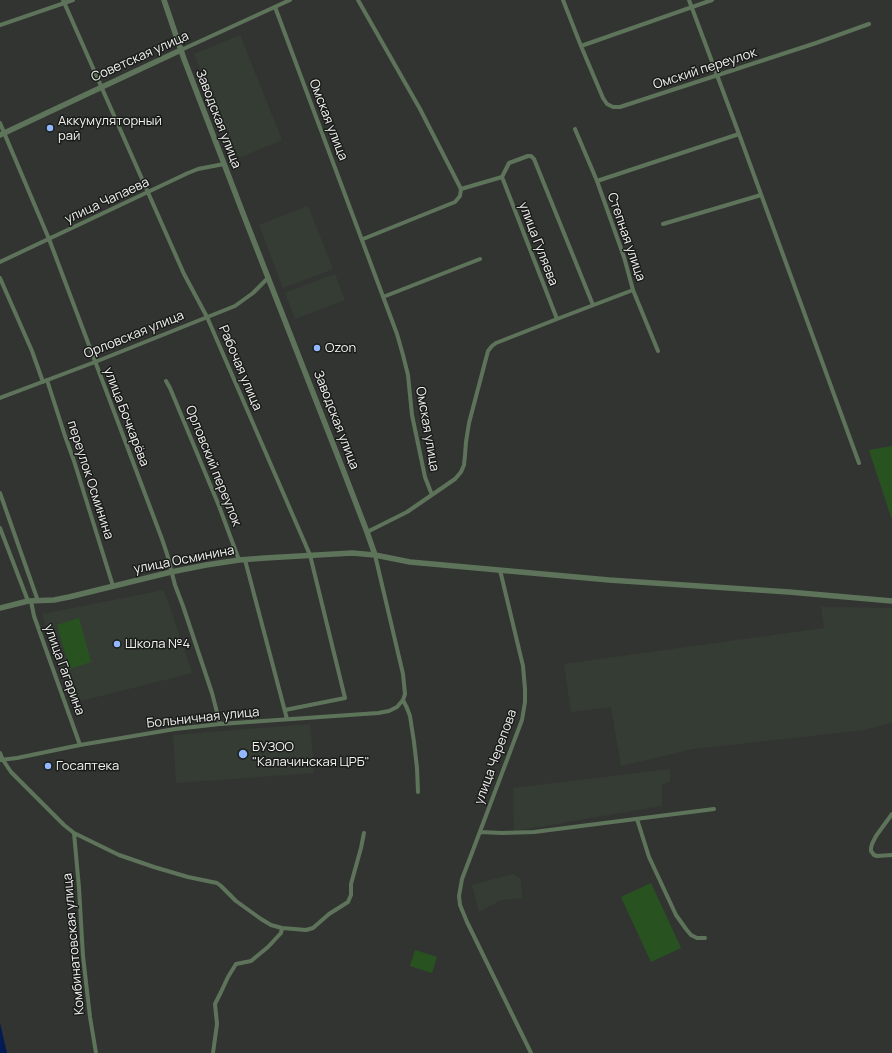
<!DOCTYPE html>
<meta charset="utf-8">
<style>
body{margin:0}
canvas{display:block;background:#323431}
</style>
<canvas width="892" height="1053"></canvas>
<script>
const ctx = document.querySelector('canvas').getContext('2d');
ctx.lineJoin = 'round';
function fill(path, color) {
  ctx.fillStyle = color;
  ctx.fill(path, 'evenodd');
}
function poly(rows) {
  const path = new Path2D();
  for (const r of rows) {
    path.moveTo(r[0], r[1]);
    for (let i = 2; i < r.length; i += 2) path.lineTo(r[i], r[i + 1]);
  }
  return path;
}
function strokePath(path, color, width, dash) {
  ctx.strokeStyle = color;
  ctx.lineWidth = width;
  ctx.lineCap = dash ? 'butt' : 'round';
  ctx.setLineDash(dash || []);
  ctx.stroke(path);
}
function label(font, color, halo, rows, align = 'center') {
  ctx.font = font + ' Manrope,sans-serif';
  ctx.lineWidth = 3;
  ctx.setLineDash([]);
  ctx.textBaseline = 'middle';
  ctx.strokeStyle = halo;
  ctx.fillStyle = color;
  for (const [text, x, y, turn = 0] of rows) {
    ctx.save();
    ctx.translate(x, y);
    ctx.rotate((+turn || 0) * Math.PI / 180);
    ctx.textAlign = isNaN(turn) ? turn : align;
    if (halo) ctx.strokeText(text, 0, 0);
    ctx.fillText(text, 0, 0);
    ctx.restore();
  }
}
fill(poly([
 [240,35,282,140,236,159,194,54],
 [308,206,333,269,283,288,259,225],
 [335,274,345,300,295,319,285,293],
 [164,590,192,673,73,703,42,614],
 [821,607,892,608,892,723,864,730,693,749,621,766,611,707,571,712,564,664,824,628],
 [310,724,314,773,176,783,173,735],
 [670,769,670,782,662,784,662,806,514,831,513,788],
 [513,874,521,879,522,898,501,900,479,912,472,885]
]), '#353c34');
fill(poly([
 [892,446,892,520,869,450],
 [79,618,91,662,70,669,57,625],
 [651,883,681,948,651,962,621,897],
 [415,950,437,957,432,973,410,966]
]), '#285321');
fill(poly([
 [0,1023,7,1053,0,1053]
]), '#041a53');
strokePath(poly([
 [63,0,184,274,207,317,310,555,345,698,285,710],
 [358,0,420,109,461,189],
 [563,0,581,46,603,98,607,104,613,107,620,107,816,43,869,24],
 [275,7,397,334,403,355,408,375,412,415,425,477,432,495],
 [0,25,73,0],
 [581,46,712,0],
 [181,50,290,0],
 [0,123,49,239,162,539,167,554,175,585,183,606,212,693,220,724],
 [575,129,597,181,624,257,633,290,658,351],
 [739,134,859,463],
 [502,177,557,319],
 [597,181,739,134,689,0],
 [663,224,761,195],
 [363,239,455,202,460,196,461,189,502,177,509,163,528,156,531,156,534,159,593,305],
 [0,262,188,173,198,169,224,164],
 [0,278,32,351,43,382],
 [383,297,480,259],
 [47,380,65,436,74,461,113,586],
 [166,381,170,388,219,506,239,560],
 [0,398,95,362,235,306,253,293,268,278],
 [0,493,38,601],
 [0,528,28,601],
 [367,532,407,512,455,479,461,472,464,465,465,455,466,442,469,423,488,351,492,346,496,343,557,319,633,290],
 [245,560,287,719],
 [500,570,523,666,525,689,525,702,522,720,470,858,462,879,459,896,460,905,467,922,531,1053],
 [31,601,34,616,80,745],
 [403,700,407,708,410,716,414,742,417,768,418,792],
 [0,753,3,760,11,772,64,825,74,833,119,855,154,867,188,877,217,883,221,886,236,901,261,919,271,925,282,928,306,930,313,928,329,914,348,902,351,895,351,884,361,848,364,833],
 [0,760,17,758,80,745,175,729,220,724,378,713,389,711,397,707,403,700,405,694,403,674,375,555],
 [892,814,876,836,872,844,871,848,871,851,874,855,877,856,892,855],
 [637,819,649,857,676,915,686,929,691,935,697,938,705,938],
 [480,832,502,833,534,832,714,809],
 [74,833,79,888,83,956,90,1017,96,1053],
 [213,1053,217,1024,215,1004,221,992,228,977,236,964,251,961,268,947,281,933,282,928]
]), '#5e745a', 4);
strokePath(poly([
 [164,0,184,59,244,216,342,467,367,532,375,555],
 [0,135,102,87,181,50],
 [0,608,28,601,54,600,69,597,171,572,206,565,239,560,265,558,352,553,375,555,410,562,609,580,789,592,892,601]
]), '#5e745a', 5.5);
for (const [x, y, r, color] of [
 [50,128,4,"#93b7fd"],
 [317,348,4,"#93b7fd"],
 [117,644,4,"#93b7fd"],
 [243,754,5,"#93b7fd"],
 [48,766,4,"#93b7fd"]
]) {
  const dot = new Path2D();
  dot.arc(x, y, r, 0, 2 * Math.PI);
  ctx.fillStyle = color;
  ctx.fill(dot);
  strokePath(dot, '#1a1c1a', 1.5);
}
label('13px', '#f2f3f1', '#1a1c1a', [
 ["Советская улица",140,57,-24],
 ["Омский переулок",705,69,-18],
 ["Заводская улица",218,119,69],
 ["Омская улица",328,120,69],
 ["улица Чапаева",107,201,-25],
 ["Степная улица",626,237,71],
 ["улица Гуляева",538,244,69],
 ["Орловская улица",134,335,-22],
 ["Рабочая улица",240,368,67],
 ["улица Бочкарёва",126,417,69],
 ["Заводская улица",336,420,69],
 ["Омская улица",427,429,80],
 ["Орловский переулок",213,466,68],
 ["переулок Осминина",90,480,72],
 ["улица Осминина",184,560,-11],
 ["улица Гагарина",64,670,70],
 ["Больничная улица",203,718,-6],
 ["улица Черепова",496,757,-70],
 ["Комбинатовская улица",74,944,-95]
]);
label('13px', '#f2f3f1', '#1a1c1a', [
 ["Аккумуляторный",58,121],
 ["рай",58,136],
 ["Ozon",325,348],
 ["Школа №4",125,644],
 ["БУЗОО",252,747],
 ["\"Калачинская ЦРБ\"",252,762],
 ["Госаптека",56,766]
], 'left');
</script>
